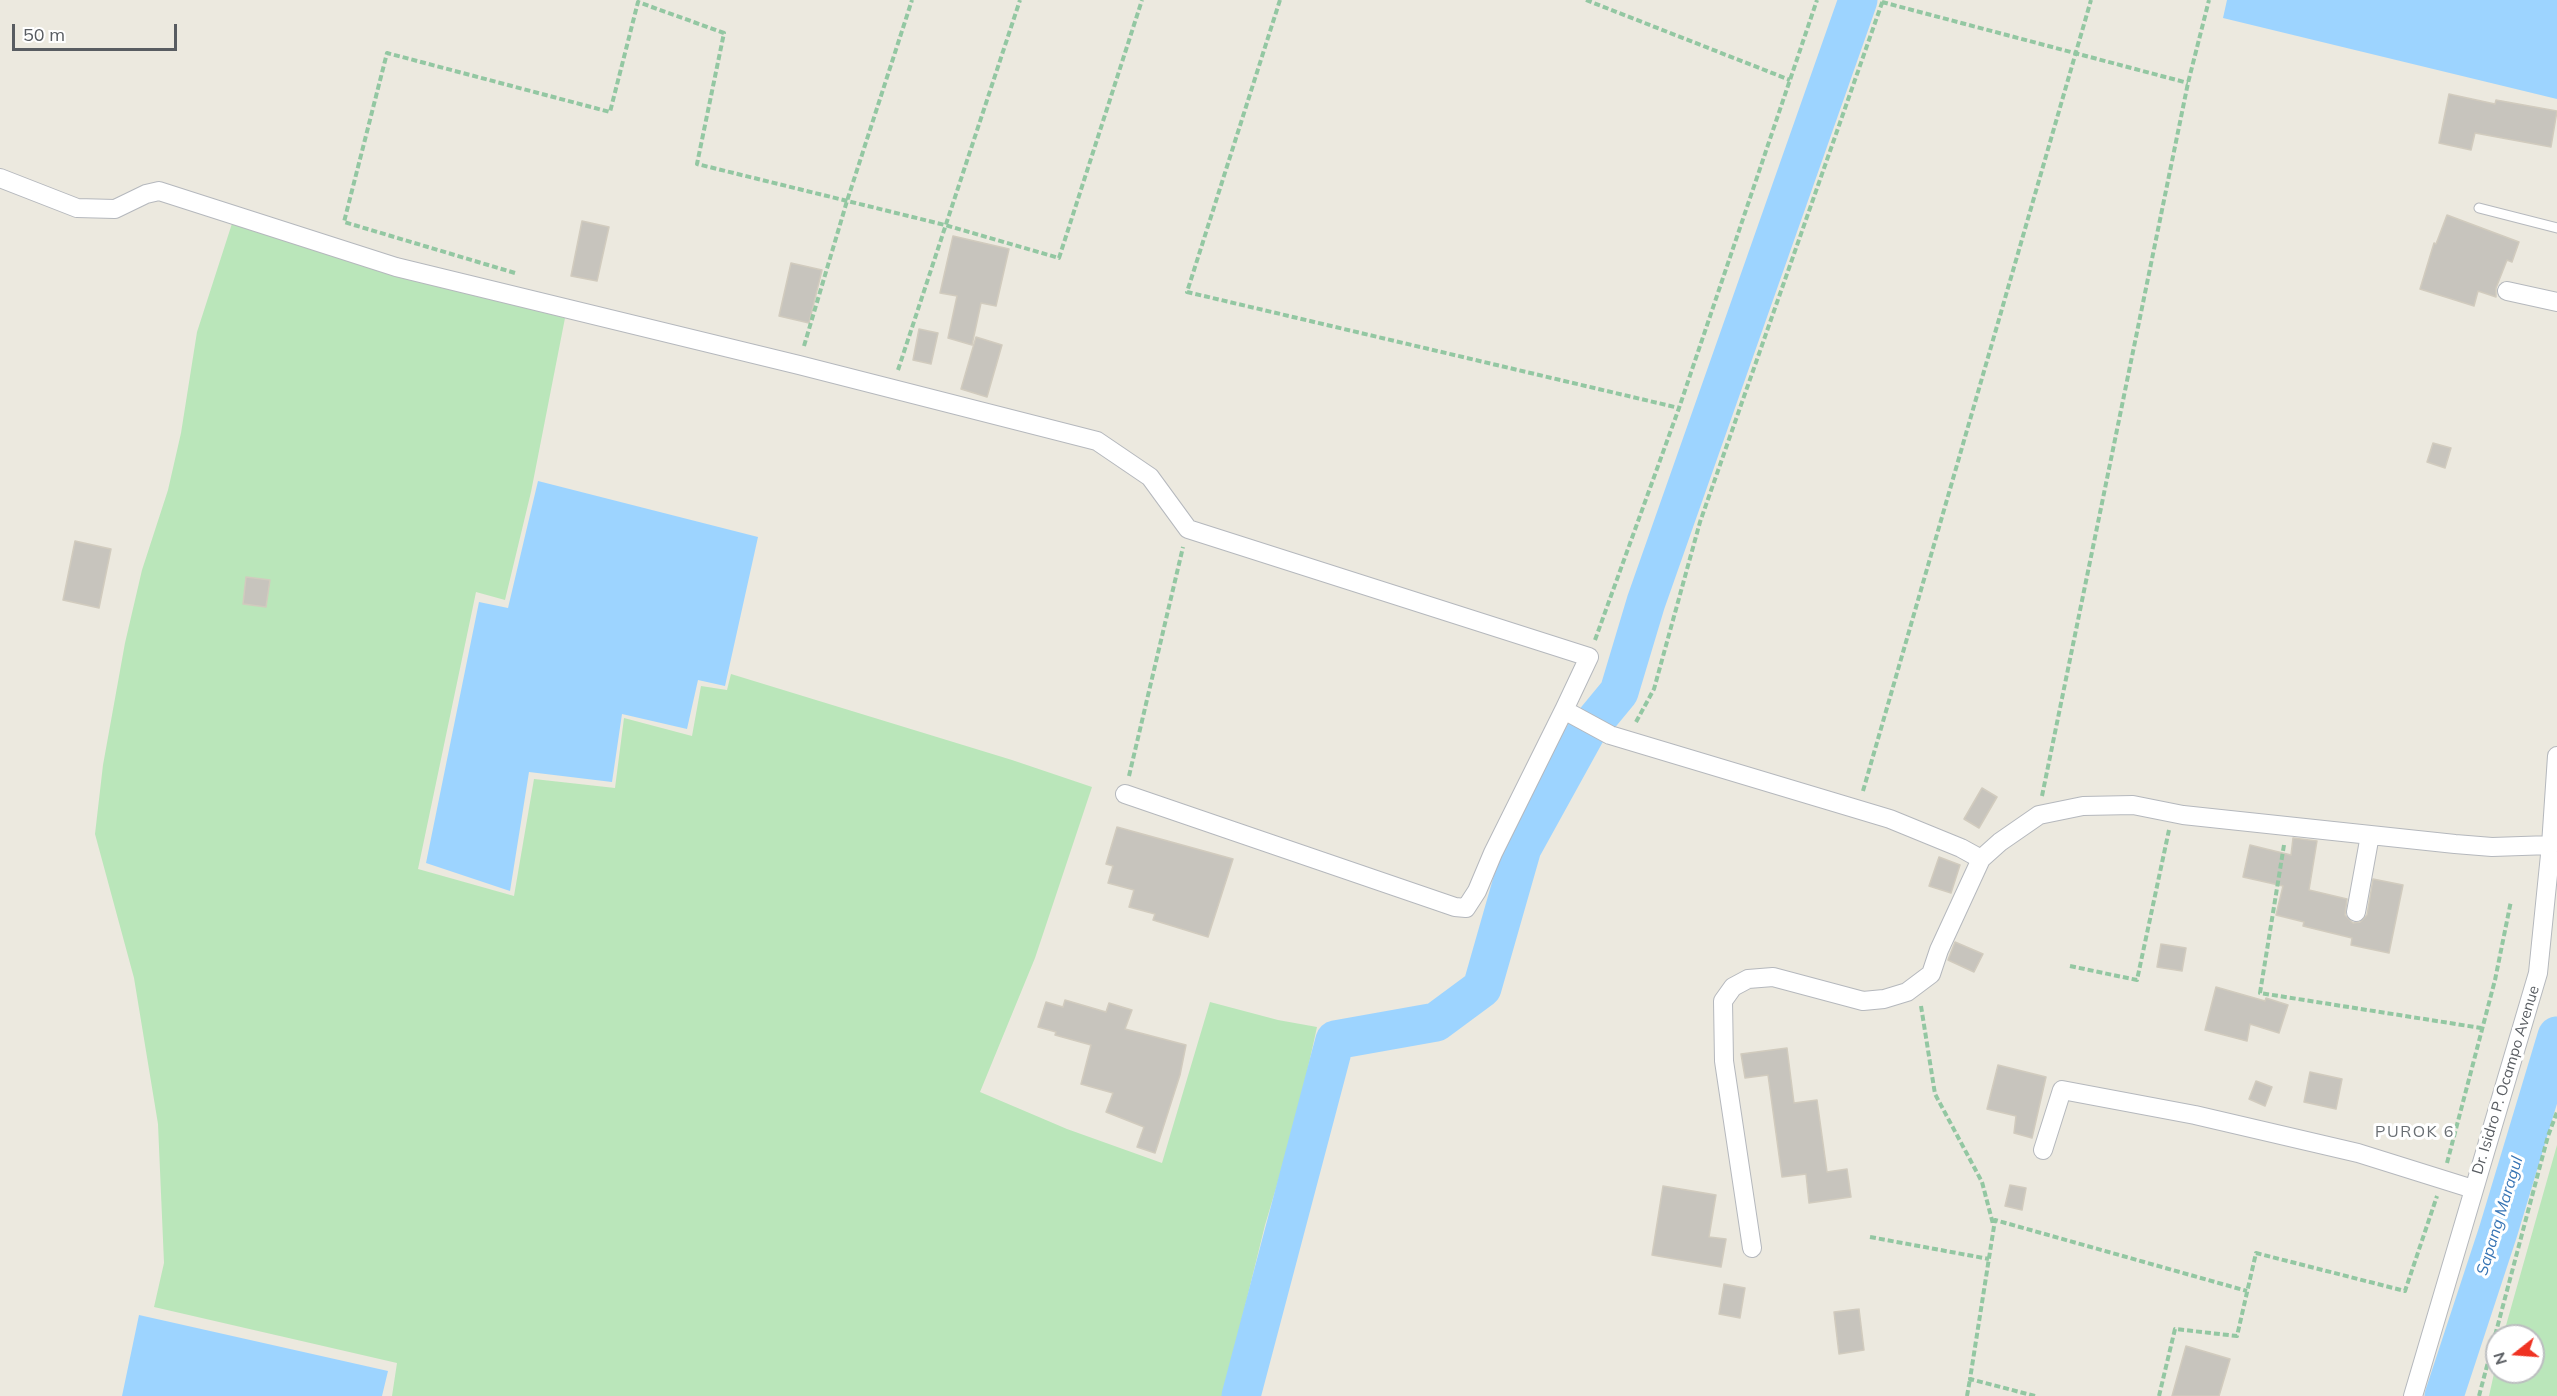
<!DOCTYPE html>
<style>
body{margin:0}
#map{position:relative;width:2557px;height:1396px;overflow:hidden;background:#ece9df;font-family:Mulish,sans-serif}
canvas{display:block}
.north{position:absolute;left:2485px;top:1324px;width:60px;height:60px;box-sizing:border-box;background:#fff;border:2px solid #bcbec0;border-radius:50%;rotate:253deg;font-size:16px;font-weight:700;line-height:24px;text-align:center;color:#585c61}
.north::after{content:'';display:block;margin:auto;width:21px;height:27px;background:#ef3222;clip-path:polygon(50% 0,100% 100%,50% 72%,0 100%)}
.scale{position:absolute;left:12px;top:24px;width:165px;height:27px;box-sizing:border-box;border:3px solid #585c61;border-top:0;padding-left:8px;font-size:18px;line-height:21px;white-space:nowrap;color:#585c61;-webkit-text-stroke:4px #fff;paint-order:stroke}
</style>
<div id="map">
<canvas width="2557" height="1396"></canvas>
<div class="north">N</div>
<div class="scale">50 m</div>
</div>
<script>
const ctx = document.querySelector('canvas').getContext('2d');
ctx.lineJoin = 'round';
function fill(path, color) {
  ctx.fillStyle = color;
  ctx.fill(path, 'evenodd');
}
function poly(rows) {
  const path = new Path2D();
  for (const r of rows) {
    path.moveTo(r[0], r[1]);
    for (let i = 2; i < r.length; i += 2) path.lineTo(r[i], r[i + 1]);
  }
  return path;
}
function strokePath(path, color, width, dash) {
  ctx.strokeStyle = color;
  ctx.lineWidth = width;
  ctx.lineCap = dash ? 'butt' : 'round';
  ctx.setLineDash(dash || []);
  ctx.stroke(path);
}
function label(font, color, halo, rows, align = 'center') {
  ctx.font = font + ' Mulish,sans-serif';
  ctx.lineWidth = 6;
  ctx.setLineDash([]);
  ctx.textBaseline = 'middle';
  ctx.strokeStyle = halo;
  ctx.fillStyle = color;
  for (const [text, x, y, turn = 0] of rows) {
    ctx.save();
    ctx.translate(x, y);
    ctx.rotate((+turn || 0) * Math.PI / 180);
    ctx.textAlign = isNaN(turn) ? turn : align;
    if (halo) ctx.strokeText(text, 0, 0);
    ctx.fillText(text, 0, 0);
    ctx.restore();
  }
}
fill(poly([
 [237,208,395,269,565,318,531,492,505,600,476,592,418,869,514,896,534,779,615,788,624,718,692,736,701,686,727,690,731,674,1012,760,1092,787,1035,958,980,1092,1067,1129,1162,1163,1210,1002,1278,1020,1317,1027,1297,1118,1265,1225,1223,1396,392,1396,397,1363,154,1307,164,1263,158,1124,134,978,95,834,103,765,125,643,142,570,168,490,181,433,197,332],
 [2557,1145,2557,1396,2489,1396,2497,1360,2497,1372,2533,1372,2533,1336,2503,1336]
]), '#bae6ba');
fill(poly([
 [2227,0,2557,0,2557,99,2223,18],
 [538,481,758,537,725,686,698,680,687,729,622,714,612,782,529,772,510,891,426,863,479,602,508,608],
 [139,1315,388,1371,382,1396,122,1396]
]), '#9dd4ff');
strokePath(poly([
 [1241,1396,1335,1040,1436,1022,1482,988,1522,848,1586,732,1619,692,1646,602,1858,0],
 [2444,1396,2498,1232,2557,1036]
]), '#9dd4ff', 39);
const building = poly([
 [2449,94,2495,104,2496,100,2557,111,2551,147,2475,133,2471,150,2439,143,2449,94],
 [2447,215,2519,242,2512,262,2507,260,2496,288,2496,297,2478,291,2474,306,2420,289,2434,243,2436,244,2447,215],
 [582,221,609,227,597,281,571,276,582,221],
 [953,236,1009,249,996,306,981,303,972,345,948,338,957,296,940,293,953,236],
 [791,263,822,270,809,323,779,316,791,263],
 [919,329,938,333,931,364,913,360,919,329],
 [976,337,1002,345,987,397,961,389,976,337],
 [2433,443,2451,448,2445,468,2427,462,2433,443],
 [75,541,111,549,99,608,63,600,75,541],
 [246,577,270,580,266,607,243,604,246,577],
 [1982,788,1997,797,1979,828,1964,819,1982,788],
 [1117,827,1233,859,1208,937,1153,920,1155,914,1129,907,1134,890,1108,883,1113,866,1106,864,1117,827],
 [2293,838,2317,841,2309,890,2347,899,2345,915,2353,923,2360,922,2367,915,2373,879,2403,885,2389,953,2351,945,2352,938,2303,926,2304,922,2276,915,2283,886,2243,877,2250,845,2291,855,2293,838],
 [1939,857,1960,865,1951,893,1929,886,1939,857],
 [1955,942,1983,954,1974,972,1948,960,1955,942],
 [2161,944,2186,948,2182,971,2157,967,2161,944],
 [2216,987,2265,1001,2266,998,2288,1005,2279,1033,2250,1024,2247,1041,2205,1030,2216,987],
 [1065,1000,1106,1012,1109,1003,1132,1010,1125,1029,1186,1045,1180,1075,1155,1153,1137,1147,1144,1127,1106,1112,1113,1093,1081,1084,1091,1045,1055,1035,1056,1032,1038,1027,1046,1002,1063,1007,1065,1000],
 [1787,1048,1794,1103,1817,1100,1827,1172,1847,1169,1851,1197,1809,1203,1806,1174,1782,1177,1768,1075,1745,1078,1741,1054,1787,1048],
 [1998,1065,2046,1077,2032,1138,2014,1133,2016,1116,1987,1109,1998,1065],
 [2310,1072,2342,1079,2336,1109,2304,1102,2310,1072],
 [2256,1081,2272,1087,2265,1106,2249,1099,2256,1081],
 [2010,1185,2026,1188,2022,1210,2005,1206,2010,1185],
 [1663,1186,1716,1195,1709,1237,1726,1239,1721,1267,1652,1255,1663,1186],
 [1724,1284,1745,1288,1740,1318,1719,1314,1724,1284],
 [1859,1309,1864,1350,1839,1354,1834,1312,1859,1309],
 [2186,1346,2230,1359,2219,1396,2172,1396,2186,1346]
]);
fill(building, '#c7c4bd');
strokePath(building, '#d1cbbe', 1.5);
const service = poly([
 [2479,208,2557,228]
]);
const minor = poly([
 [0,178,77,208,115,209,146,194,159,191,396,267,799,365,1097,441,1150,477,1188,529,1589,657,1564,710],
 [2507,291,2557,302],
 [1125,794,1455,907,1466,908,1477,891,1493,853,1564,710,1610,735,1890,819,1961,848,1981,859],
 [2356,912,2370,835],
 [2043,1150,2062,1090,2195,1115,2358,1153,2473,1189],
 [1752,1248,1724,1061,1723,1001,1733,987,1748,979,1773,977,1863,1001,1884,999,1907,992,1931,974,1939,950,1981,859,2000,842,2039,815,2083,806,2133,805,2183,815,2455,844,2492,847,2551,845],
 [2413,1396,2538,973,2551,845,2557,756]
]);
strokePath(service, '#b5b8bd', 11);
strokePath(minor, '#b5b8bd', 20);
strokePath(poly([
 [1280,0,1187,292,1679,408],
 [1586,0,1790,80],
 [1882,2,2188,83],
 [515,273,344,222,387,53,610,112,638,2,724,33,697,164,945,225,1059,258,1142,0],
 [804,346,847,201,912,0],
 [898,370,1020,0],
 [1595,640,1679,408,1817,0],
 [1636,722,1654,689,1700,522,1883,0],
 [1129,776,1183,547],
 [1863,791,2091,0],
 [2042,796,2188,83,2209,0],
 [2284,845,2260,993,2481,1028],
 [2070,966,2137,980,2169,830],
 [1921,1006,1935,1094,1982,1182,1993,1224],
 [2447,1163,2495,980,2511,901],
 [1870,1237,1989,1259],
 [1967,1396,1970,1379],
 [2035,1396,1970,1379,1995,1220,2247,1291],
 [2159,1396,2175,1329,2237,1336,2256,1253,2405,1291,2437,1196],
 [2479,1396,2548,1136,2557,1112]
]), '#93c7a2', 4, [6, 3]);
strokePath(service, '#fff', 9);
strokePath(minor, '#fff', 18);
label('15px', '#585c61', '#fff', [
 ["Dr. Isidro P. Ocampo Avenue",2506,1080,-73]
]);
ctx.letterSpacing = '1.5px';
label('16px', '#696e73', '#fff', [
 ["PUROK 6",2415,1132]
]);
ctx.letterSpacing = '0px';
label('italic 16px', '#3774b4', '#fff', [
 ["Sapang Maragul",2500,1216,-73]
]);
</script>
